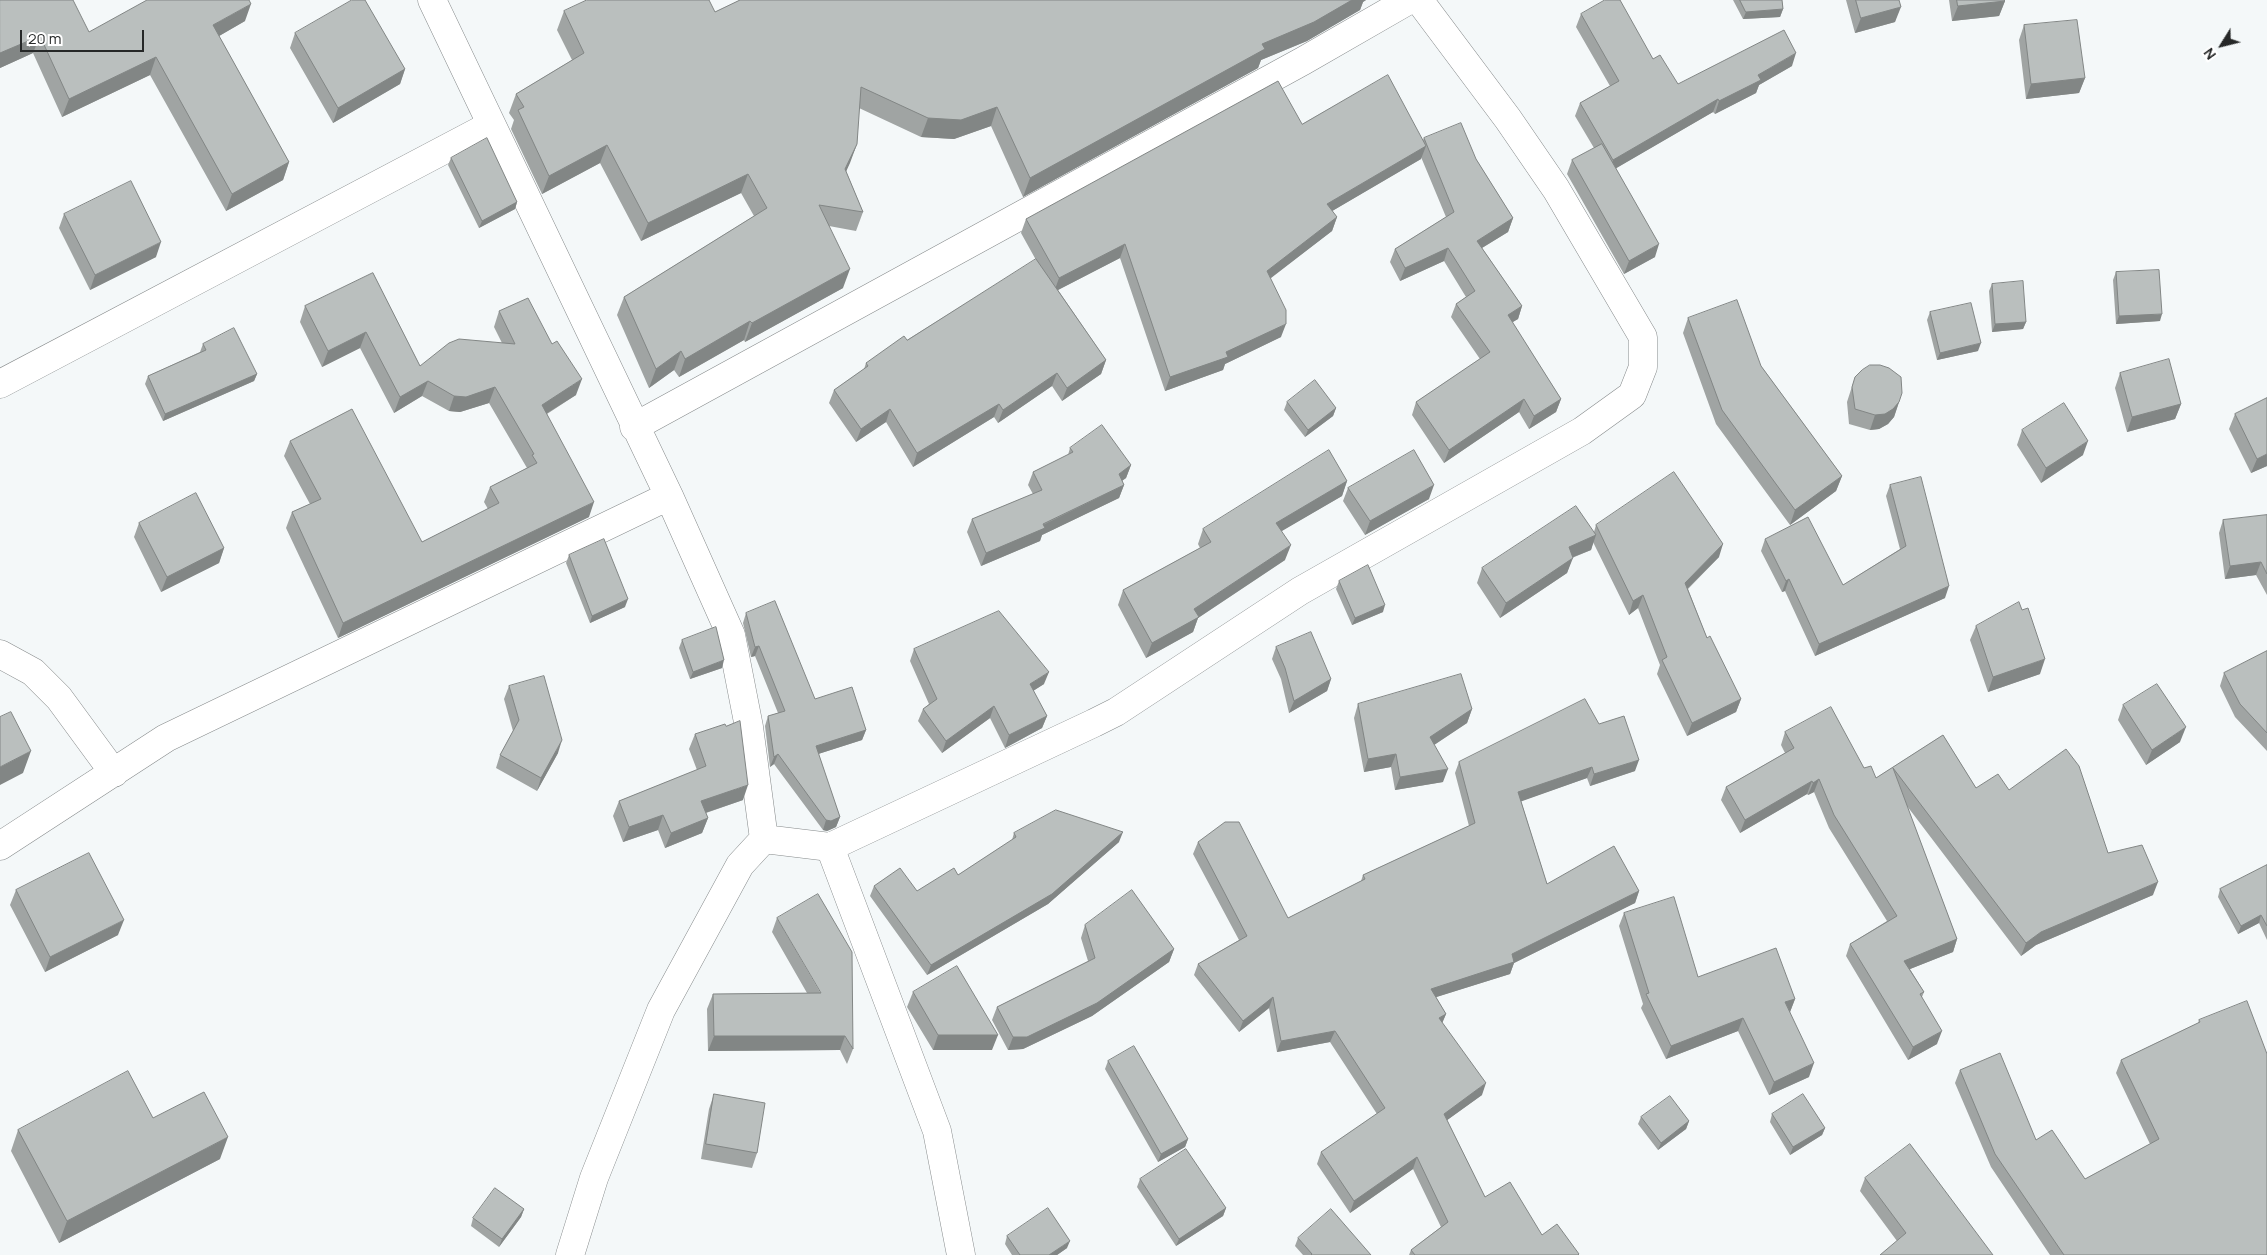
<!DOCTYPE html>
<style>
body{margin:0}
#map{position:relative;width:2267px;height:1255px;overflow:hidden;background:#f4f8f9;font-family:Manrope,sans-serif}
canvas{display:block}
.north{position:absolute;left:2197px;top:20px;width:50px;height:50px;-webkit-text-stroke:4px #fff;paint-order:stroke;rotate:234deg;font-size:14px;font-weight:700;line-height:20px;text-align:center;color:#262828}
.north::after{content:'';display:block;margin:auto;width:18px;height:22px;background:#262828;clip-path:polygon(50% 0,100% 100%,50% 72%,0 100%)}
.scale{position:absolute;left:20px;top:30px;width:124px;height:22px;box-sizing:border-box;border:2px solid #262828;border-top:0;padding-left:6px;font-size:15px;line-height:18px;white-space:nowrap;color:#262828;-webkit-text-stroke:4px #fff;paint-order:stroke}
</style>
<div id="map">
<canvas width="2267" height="1255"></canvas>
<div class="north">N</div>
<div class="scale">20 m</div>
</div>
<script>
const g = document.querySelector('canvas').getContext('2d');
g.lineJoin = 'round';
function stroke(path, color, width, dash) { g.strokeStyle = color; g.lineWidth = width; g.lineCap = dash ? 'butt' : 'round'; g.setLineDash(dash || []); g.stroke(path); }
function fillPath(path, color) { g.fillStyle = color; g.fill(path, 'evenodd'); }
const street = new Path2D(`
 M432,0L669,496L731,635L749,727L764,839L740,865L661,1010L594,1178L570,1255
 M0,384L491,125
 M634,427L1303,61L1409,0
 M0,654L33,672L59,698L114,773
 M764,839L830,847L1094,723L1116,712L1300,591L1582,431L1632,395L1643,367V337L1556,189L1508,119L1419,0
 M0,846L166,738L669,496
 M830,847L937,1131L961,1255`);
stroke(street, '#868a8b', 29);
stroke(street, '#fff', 28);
fillPath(new Path2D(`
 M0,0L89,32L245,21L219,36L289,162L283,180L226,211L150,75L62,117L33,53L0,68Z
 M740,0H1366L1363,2L1360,10L1307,41L1261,60L1258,68L1023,197L991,126L954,139L921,137L859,108L857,144L846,171L863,212L856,231L829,226L843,288L745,342L744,340L679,377L674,370L649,388L617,315L624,297L754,216L741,193L641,241L600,163L542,194L511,129L514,120L509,113L516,94L572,60L557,30L564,11L715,12Z
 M1733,0H1782L1783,9L1780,17L1743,19Z
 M1846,0H1899L1895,22L1855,33Z
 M1949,0H2004L2005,1L1999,16L1952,21Z
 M1581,14L1653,59L1678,84L1792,66L1759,85L1756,93L1715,114L1713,112L1616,168L1655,257L1624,274L1567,174L1572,160L1594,148L1575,116L1580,103L1610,86L1576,27Z
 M2024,25L2085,78L2079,93L2026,99L2019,40Z
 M295,33L405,69L400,84L333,123L290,48Z
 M1302,124L1423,140L1424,138L1476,159L1513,218L1508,232L1482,248L1522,306L1518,319L1512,322L1561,399L1556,412L1529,429L1519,412L1444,463L1412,415L1416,402L1480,359L1451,317L1456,304L1466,297L1444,261L1400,281L1390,262L1395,249L1446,217L1421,157V159L1332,211L1337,217L1332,231L1270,278L1281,337L1225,364L1223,370L1165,391L1120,258L1058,290L1106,360L1101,374L1062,401L1052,386L998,423L994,417L913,467L886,422L856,442L829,403L834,390L864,369L866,363L907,340L1036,260L1021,233L1026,219Z
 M451,158L517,202L515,209L479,228L448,165Z
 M64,214L156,257L90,290L59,228Z
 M2116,272L2160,321L2116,324L2113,280Z
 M373,273L420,366L502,343L494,327L499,311L576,395L547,414L589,517L338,638L286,528L292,512L310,504L284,456L290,441L422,542L488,509L484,502L490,487L527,468L489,403L460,412L449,411L422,396L394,413L360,348L322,367L300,322L305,306Z
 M1992,284L2026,322L2023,329L1992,332L1989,291Z
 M1930,312L1978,351L1937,360L1927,320Z
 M1688,318L1761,366L1842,476L1836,491L1790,525L1716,424L1683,333Z
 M203,344L257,374L254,381L163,421L145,384L148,376L200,352Z
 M2120,373L2181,404L2175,419L2127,432L2115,388Z
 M1855,377L1899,402L1894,417L1888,424L1879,429L1870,430L1849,424L1847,402Z
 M2267,398V466L2251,473L2229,429L2235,414Z
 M1287,402L1336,408L1333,416L1305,437L1284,410Z
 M2022,430L2083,455L2041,483L2017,445Z
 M1070,448L1131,465L1126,478L1122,481L1124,485L1119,498L1042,535L1040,541L981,566L967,532L972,519L1033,494L1028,485L1033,472L1068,455Z
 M1347,481L1342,496L1281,531L1285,560L1198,618L1193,632L1146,658L1118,605L1123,590L1200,548L1198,544L1203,529Z
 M1890,485L1945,598L1815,656L1785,591L1782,592L1761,551L1765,539L1843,585L1900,549L1886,496Z
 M1348,488L1429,499L1365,535L1343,501Z
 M2267,515V595L2256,575L2225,579L2219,533L2223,520Z
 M139,523L224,548L219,563L161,592L134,537Z
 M1596,525L1719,557L1688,589L1707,638L1741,699L1736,712L1687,736L1657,674L1660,665L1638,608L1629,615L1593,542L1591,550L1572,558L1567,573L1500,618L1477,583L1482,568L1594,532Z
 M569,555L625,607L590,623L566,563Z
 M1339,581L1383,612L1352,625L1336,589Z
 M746,613L815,699L866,730L862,740L818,754L840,817L836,827L827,831L823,830L774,764L770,767L765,726L768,716L778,713L755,656L751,657L743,623Z
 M1976,626L2040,674L1988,692L1970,640Z
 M682,640L722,668L690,679L679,648Z
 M1276,647L1331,679L1327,691L1289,713L1281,679L1272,659Z
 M914,649L1044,684L1033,691L1047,716L1042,728L1005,748L990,718L942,753L918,721L923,709L929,704L910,661Z
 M2267,651V751L2235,717L2220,686L2224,673Z
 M509,686L558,753L537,791L496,768L500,755L513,731L504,699Z
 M1358,704L1472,709L1467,723L1434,745L1443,782L1395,790L1391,767L1364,772L1354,718Z
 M2123,705L2180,742L2146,765L2118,720Z
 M1599,724L1635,771L1590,786L1587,778L1521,801L1547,884L1639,891L1635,903L1514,963L1510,974L1436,997L1446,1014L1442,1023L1482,1095L1447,1120L1485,1197L1542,1235L1579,1255H1409L1411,1250L1441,1227L1413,1169L1350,1213L1317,1164L1321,1152L1377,1114L1330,1042L1277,1052L1269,1008L1239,1032L1194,975L1198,964L1239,940L1193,854L1198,842L1288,918L1361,881L1363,875L1469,826L1455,773L1459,762Z
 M1785,732L1864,768L1876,778L1943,735L1976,788L2009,790L2108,853L2153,895L2036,945L2021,956L1907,806L1957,939L1953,952L1910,969L1924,992L1922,997L1937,1044L1908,1060L1846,956L1850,944L1887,921L1829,828L1814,792L1808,795L1807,794L1740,833L1721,800L1726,787L1785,753L1781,745Z
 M695,734L743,800L706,813L708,818L702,833L665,848L658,830L623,842L613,816L619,801L697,770L689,749Z
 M1014,833L1119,842L1048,904L927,975L870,896L874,886L917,891L958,875L1012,840Z
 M2267,865V940L2259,923L2238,934L2218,897L2220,889Z
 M16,890L118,935L45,972L10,905Z
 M1624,913L1698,977L1795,999L1790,1012L1809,1077L1769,1095L1738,1031L1666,1059L1641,1008L1643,1004L1619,926Z
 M777,918L853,1049L847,1064L840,1050L708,1051L707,1009L713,994L807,993L772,932Z
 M1085,925L1174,949L1169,962L1092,1016L1023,1049L1008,1050L992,1020L997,1007L1088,961L1081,938Z
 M913,992L992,1050H933L907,1007Z
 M2199,1020L2267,1255H2050L1991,1167L1955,1083L1960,1070L2036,1140L2085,1179L2150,1144L2116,1073L2121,1060L2198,1023Z
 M1108,1061L1188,1139L1185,1147L1158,1162L1105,1069Z
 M714,1094L757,1153L752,1168L701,1159L709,1109Z
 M1772,1114L1825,1128L1822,1135L1790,1155L1770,1122Z
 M1641,1117L1689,1121L1686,1129L1658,1150L1638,1124Z
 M153,1118L220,1159L59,1243L11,1151L18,1130Z
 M1865,1178L1993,1255L1897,1241L1860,1191Z
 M1140,1179L1226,1208L1223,1216L1176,1246L1137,1187Z
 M524,1209L521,1217L499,1247L471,1226L473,1218Z
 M1007,1236L1067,1248L1057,1255H1012L1005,1244Z
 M1298,1238L1371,1255H1303L1295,1246Z`), '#a0a4a3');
fillPath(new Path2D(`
 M1352,0H1366L1363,2L1360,10L1307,41L1261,60L1258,68L1023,197L1030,178L1262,44Z
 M2005,1L1999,16L1952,21L1958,6Z
 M251,4L245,21L207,43L213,25Z
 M1901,7L1895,22L1855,33L1861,18Z
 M1783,9L1780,17L1743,19L1746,12Z
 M40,36L33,53L0,68V53Z
 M1796,53L1792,66L1759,85L1756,93L1715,114L1719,101L1758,75Z
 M156,57L150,75L62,117L69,99Z
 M405,69L400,84L333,123L338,108Z
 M2085,78L2079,93L2026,99L2031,84Z
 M1718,99L1713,112L1608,173L1613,160Z
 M997,107L991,126L954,139L921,137L928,118Z
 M857,144L850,163L839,187L845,169Z
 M607,145L600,163L542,194L549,176Z
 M1426,146L1421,159L1322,217L1327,204Z
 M289,162L283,180L226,211L232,194Z
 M748,174L741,193L641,241L648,223Z
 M517,202L515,209L479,228L482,221Z
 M1337,217L1332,231L1262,285L1267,271Z
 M1513,218L1508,232L1472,254L1477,241Z
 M161,242L156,257L90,290L95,275Z
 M1125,244L1120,258L1054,292L1059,278Z
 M1659,244L1655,257L1624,274L1629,261Z
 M1448,248L1444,261L1400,281L1405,268Z
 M850,269L843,288L745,342L752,323Z
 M1522,306L1518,319L1503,328L1508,315Z
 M2162,314L2160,321L2116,324L2119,316Z
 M750,321L744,340L679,377L685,359Z
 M2026,322L2023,329L1992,332L1995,324Z
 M1286,324L1281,337L1225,364L1223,370L1165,391L1170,377Z
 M366,332L360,348L322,367L328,351Z
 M1981,343L1978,351L1937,360L1940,353Z
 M681,351L674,370L649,388L656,369Z
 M1106,360L1101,374L1062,401L1067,388Z
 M1057,373L1052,386L998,423L1003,410Z
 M257,374L254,381L163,421L165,414Z
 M582,379L576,395L536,420L542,405Z
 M428,381L422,396L394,413L400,397Z
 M495,387L489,403L460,412L449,411L454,396Z
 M1524,399L1519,412L1444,463L1449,450Z
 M1561,399L1556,412L1529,429L1534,416Z
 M1899,402L1894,417L1888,424L1879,429L1870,430L1875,415Z
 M999,404L994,417L913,467L917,453Z
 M2181,404L2175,419L2127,432L2132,417Z
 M1336,408L1333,416L1305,437L1308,430Z
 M890,409L886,422L856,442L861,429Z
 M2088,441L2083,455L2041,483L2046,468Z
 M2267,454V466L2251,473L2257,459Z
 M1131,465L1126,478L1114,486L1119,474Z
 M1842,476L1836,491L1790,525L1795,510Z
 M1347,481L1342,496L1270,538L1276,523Z
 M1124,485L1119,498L1042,535L1040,541L981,566L986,553Z
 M1434,485L1429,499L1365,535L1370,521Z
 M594,502L589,517L338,638L343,623Z
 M1596,535L1591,550L1563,561L1569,547Z
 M1723,544L1719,557L1680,596L1685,583Z
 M1291,545L1285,560L1198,618L1193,632L1146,658L1152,643L1194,609Z
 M224,548L219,563L161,592L167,577Z
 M1573,558L1567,573L1500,618L1506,603Z
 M2261,562L2256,575L2225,579L2230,566Z
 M1789,579L1785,591L1782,592L1786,581Z
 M1949,586L1945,598L1815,656L1819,644Z
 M1643,595L1638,608L1629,615L1633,601Z
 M628,599L625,607L590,623L592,616Z
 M1385,605L1383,612L1352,625L1355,618Z
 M759,646L755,656L751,657L755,647Z
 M2045,659L2040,674L1988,692L1993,677Z
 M724,660L722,668L690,679L693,672Z
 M1049,672L1044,684L1025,696L1030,684Z
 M1331,679L1327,691L1289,713L1294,701Z
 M1741,699L1736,712L1687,736L1692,723Z
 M994,706L990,718L942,753L946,741Z
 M1472,709L1467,723L1425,751L1430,737Z
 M1047,716L1042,728L1005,748L1009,735Z
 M2186,727L2180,742L2146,765L2152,750Z
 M866,730L862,740L812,756L816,746Z
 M562,740L558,753L537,791L541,778Z
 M31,751L23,773L0,785V767Z
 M778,754L774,764L770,767L774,757Z
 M1396,754L1391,767L1364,772L1368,759Z
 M1639,760L1635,771L1590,786L1594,774Z
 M1592,767L1587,778L1514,804L1518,792Z
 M1448,769L1443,782L1395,790L1400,777Z
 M1819,779L1814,792L1808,795L1813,783Z
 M1812,781L1807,794L1740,833L1745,820Z
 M748,785L743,800L696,816L701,801Z
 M663,815L658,830L623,842L629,827Z
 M840,817L836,827L827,831L823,830L826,820Z
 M708,818L702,833L665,848L671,833Z
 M1123,832L1119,842L1048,904L927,975L931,965Z
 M2158,882L2153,895L2036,945L2021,956L2026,943L2041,932Z
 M1639,891L1635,903L1514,963L1510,974L1427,1000L1431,989L1512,954Z
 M2261,915L2259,923L2238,934L2241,926Z
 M124,920L118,935L45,972L50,957Z
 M1957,939L1953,952L1900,973L1904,961Z
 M1174,949L1169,962L1092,1016L1023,1049L1008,1050L1013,1037Z
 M1273,997L1269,1008L1239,1032L1243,1021Z
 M1795,999L1790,1012L1785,1002Z
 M1446,1014L1441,1026L1439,1018Z
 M1743,1018L1738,1031L1666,1059L1671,1046Z
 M1335,1031L1330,1042L1277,1052L1281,1041Z
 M1942,1031L1937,1044L1908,1060L1913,1047Z
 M938,1035H998L992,1050H933Z
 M714,1036H845L840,1050L708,1051Z
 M1814,1063L1809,1077L1769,1095L1774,1082Z
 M1486,1083L1482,1095L1439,1126L1444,1114Z
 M1689,1121L1686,1129L1658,1150L1661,1143Z
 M1825,1128L1822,1135L1790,1155L1793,1147Z
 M228,1137L220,1159L59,1243L67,1221Z
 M1188,1139L1185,1147L1158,1162L1161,1154Z
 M1417,1157L1413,1169L1350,1213L1354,1201Z
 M1226,1208L1223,1216L1176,1246L1179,1239Z
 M524,1209L521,1217L499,1247L502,1239Z
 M1070,1241L1067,1248L1057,1255H1049Z`), '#828685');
const building = new Path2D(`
 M0,0H73L89,32L147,0H249L251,4L213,25L289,162L232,194L156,57L69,99L40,36L0,53Z
 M352,0H365L405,69L338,108L295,33Z
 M587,0H709L715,12L740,0H1352L1314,22L1262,44L1265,49L1030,178L997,107L961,120L928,118L861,87L857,144L845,169L863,212L819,205L850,269L752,323L750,321L685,359L681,351L656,369L624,297L767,208L748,174L648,223L607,145L549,176L518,110L524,107L516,94L584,53L564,11Z
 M1605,0H1620L1653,59L1660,55L1678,84L1784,30L1796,53L1758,75L1761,80L1719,101L1718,99L1613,160L1580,103L1619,81L1581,14Z
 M1740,0H1782L1783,9L1746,12Z
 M1856,0H1899L1901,7L1861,18Z
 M1957,0H2004L2005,1L1958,6Z
 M2077,20L2085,78L2031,84L2024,25Z
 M1388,75L1426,146L1327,204L1337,217L1267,271L1286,310V324L1226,352L1228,357L1170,377L1125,244L1059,278L1026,219L1278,81L1302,124Z
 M1461,123L1476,159L1513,218L1477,241L1522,306L1508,315L1561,399L1534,416L1524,399L1449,450L1416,402L1490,352L1456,304L1475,291L1448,248L1405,268L1395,249L1454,212L1424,138Z
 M487,138L517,202L482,221L451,158Z
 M1602,144L1659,244L1629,261L1572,160Z
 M131,181L161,242L95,275L64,214Z
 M1036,259L1106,360L1067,388L1057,373L1003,410L999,404L917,453L890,409L861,429L834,390L868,366L866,363L904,336L907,340Z
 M2159,270L2162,314L2119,316L2116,272Z
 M373,273L420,366L449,343L459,339L515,344L499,311L528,298L552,344L557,341L582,379L542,405L594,502L343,623L292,512L321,499L290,441L352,409L422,542L499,503L490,487L537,463L532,455L534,454L495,387L466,397L454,396L428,381L400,397L366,332L328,351L305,306Z
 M2023,281L2026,322L1995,324L1992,284Z
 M1737,300L1761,366L1842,476L1795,510L1722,410L1688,318Z
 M1971,303L1981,343L1940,353L1930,312Z
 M234,328L257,374L165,414L148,376L206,350L203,344Z
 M2169,359L2181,404L2132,417L2120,373Z
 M1870,365H1880L1889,368L1901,377L1902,393L1899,402L1893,409L1885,414L1875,415L1855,409L1852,387L1855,377L1862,370Z
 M1315,380L1336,408L1308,430L1287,402Z
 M2267,398V454L2257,459L2235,414Z
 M2064,403L2088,441L2046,468L2022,430Z
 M1102,425L1131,465L1119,474L1124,485L1043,524L1045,528L986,553L972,519L1042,490L1033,472L1073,452L1070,448Z
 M1329,450L1347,481L1276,523L1291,545L1194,609L1199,617L1152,643L1123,590L1211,542L1203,529Z
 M1414,450L1434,485L1370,521L1348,488Z
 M1674,472L1723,544L1685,583L1707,638L1710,636L1741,699L1692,723L1662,660L1667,657L1643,595L1633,601L1596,525Z
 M1921,477L1949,586L1819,644L1789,579L1786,581L1765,539L1808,517L1843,585L1906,546L1890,485Z
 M196,493L224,548L167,577L139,523Z
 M1576,506L1596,535L1569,547L1573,558L1506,603L1482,568Z
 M2267,515V574L2261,562L2230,566L2223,520Z
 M604,539L628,599L592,616L569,555Z
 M1368,565L1385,605L1355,618L1339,581Z
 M775,601L815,699L852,687L866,730L816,746L840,817L831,821L826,820L778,754L774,757L768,716L785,711L759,646L755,647L746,613Z
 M2019,602L2022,610L2028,608L2045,659L1993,677L1976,626Z
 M999,611L1049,672L1030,684L1047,716L1009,735L994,706L946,741L923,709L937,699L914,649Z
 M716,627L724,660L693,672L682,640Z
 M1311,632L1331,679L1294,701L1285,668L1276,647Z
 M2267,651V733L2240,704L2224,673Z
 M1461,674L1472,709L1430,737L1448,769L1400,777L1396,754L1368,759L1358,704Z
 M544,676L562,740L541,778L500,755L519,720L509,686Z
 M2157,684L2186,727L2152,750L2123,705Z
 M1585,699L1599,724L1624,716L1639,760L1594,774L1592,767L1518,792L1547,884L1614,846L1639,891L1512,954L1514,962L1431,989L1446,1014L1439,1018L1486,1083L1444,1114L1485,1197L1510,1182L1542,1235L1557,1224L1579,1254L1578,1255H1415L1411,1250L1448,1222L1417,1157L1354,1201L1321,1152L1385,1108L1335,1031L1281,1041L1273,997L1243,1021L1198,964L1247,936L1198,842L1225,822H1239L1288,918L1365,879L1363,875L1475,823L1459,762Z
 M1831,707L1864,768L1871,766L1876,778L1943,735L1976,788L1998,774L2009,790L2066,749L2079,766L2108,853L2142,845L2158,882L2041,932L2026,943L1893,768L1957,939L1904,961L1924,992L1920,994L1942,1031L1913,1047L1850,944L1897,916L1834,815L1819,779L1813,783L1812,781L1745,820L1726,787L1794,748L1785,732Z
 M11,712L31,751L0,767V717Z
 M740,721L748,785L701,801L708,818L671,833L663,815L629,827L619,801L706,766L695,734L725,724L726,726Z
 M1056,810L1123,832L1052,894L931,965L874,886L900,868L917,891L954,868L958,875L1016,837L1014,833Z
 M89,853L124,920L50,957L16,890Z
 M2267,865V926L2261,915L2241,926L2220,889Z
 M1132,890L1174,949L1097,1003L1027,1037H1013L997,1007L1095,958L1085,925Z
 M818,894L852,952L853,1049L845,1036H714L713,994L821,993L777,918Z
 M1674,897L1698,977L1776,948L1795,999L1785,1002L1814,1063L1774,1082L1743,1018L1671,1046L1646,994L1649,993L1624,913Z
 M957,966L998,1035H938L913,992Z
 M2247,1001L2267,1054V1255H2064L1995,1154L1960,1070L2000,1053L2036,1140L2052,1130L2085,1179L2159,1139L2121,1060L2200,1022L2199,1020Z
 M1134,1046L1188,1139L1161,1154L1108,1061Z
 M128,1071L153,1118L204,1092L228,1137L67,1221L18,1130Z
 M714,1094L765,1103L757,1153L706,1144Z
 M1803,1094L1825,1128L1793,1147L1772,1114Z
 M1670,1096L1689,1121L1661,1143L1641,1117Z
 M1910,1144L1993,1255H1880L1906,1233L1865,1178Z
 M1186,1149L1226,1208L1179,1239L1140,1179Z
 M495,1188L524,1209L502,1239L473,1218Z
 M1048,1208L1070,1241L1049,1255H1020L1007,1236Z
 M1331,1209L1371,1255H1311L1312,1254L1298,1238Z`);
fillPath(building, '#babfbe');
stroke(building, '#828685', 1);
</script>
